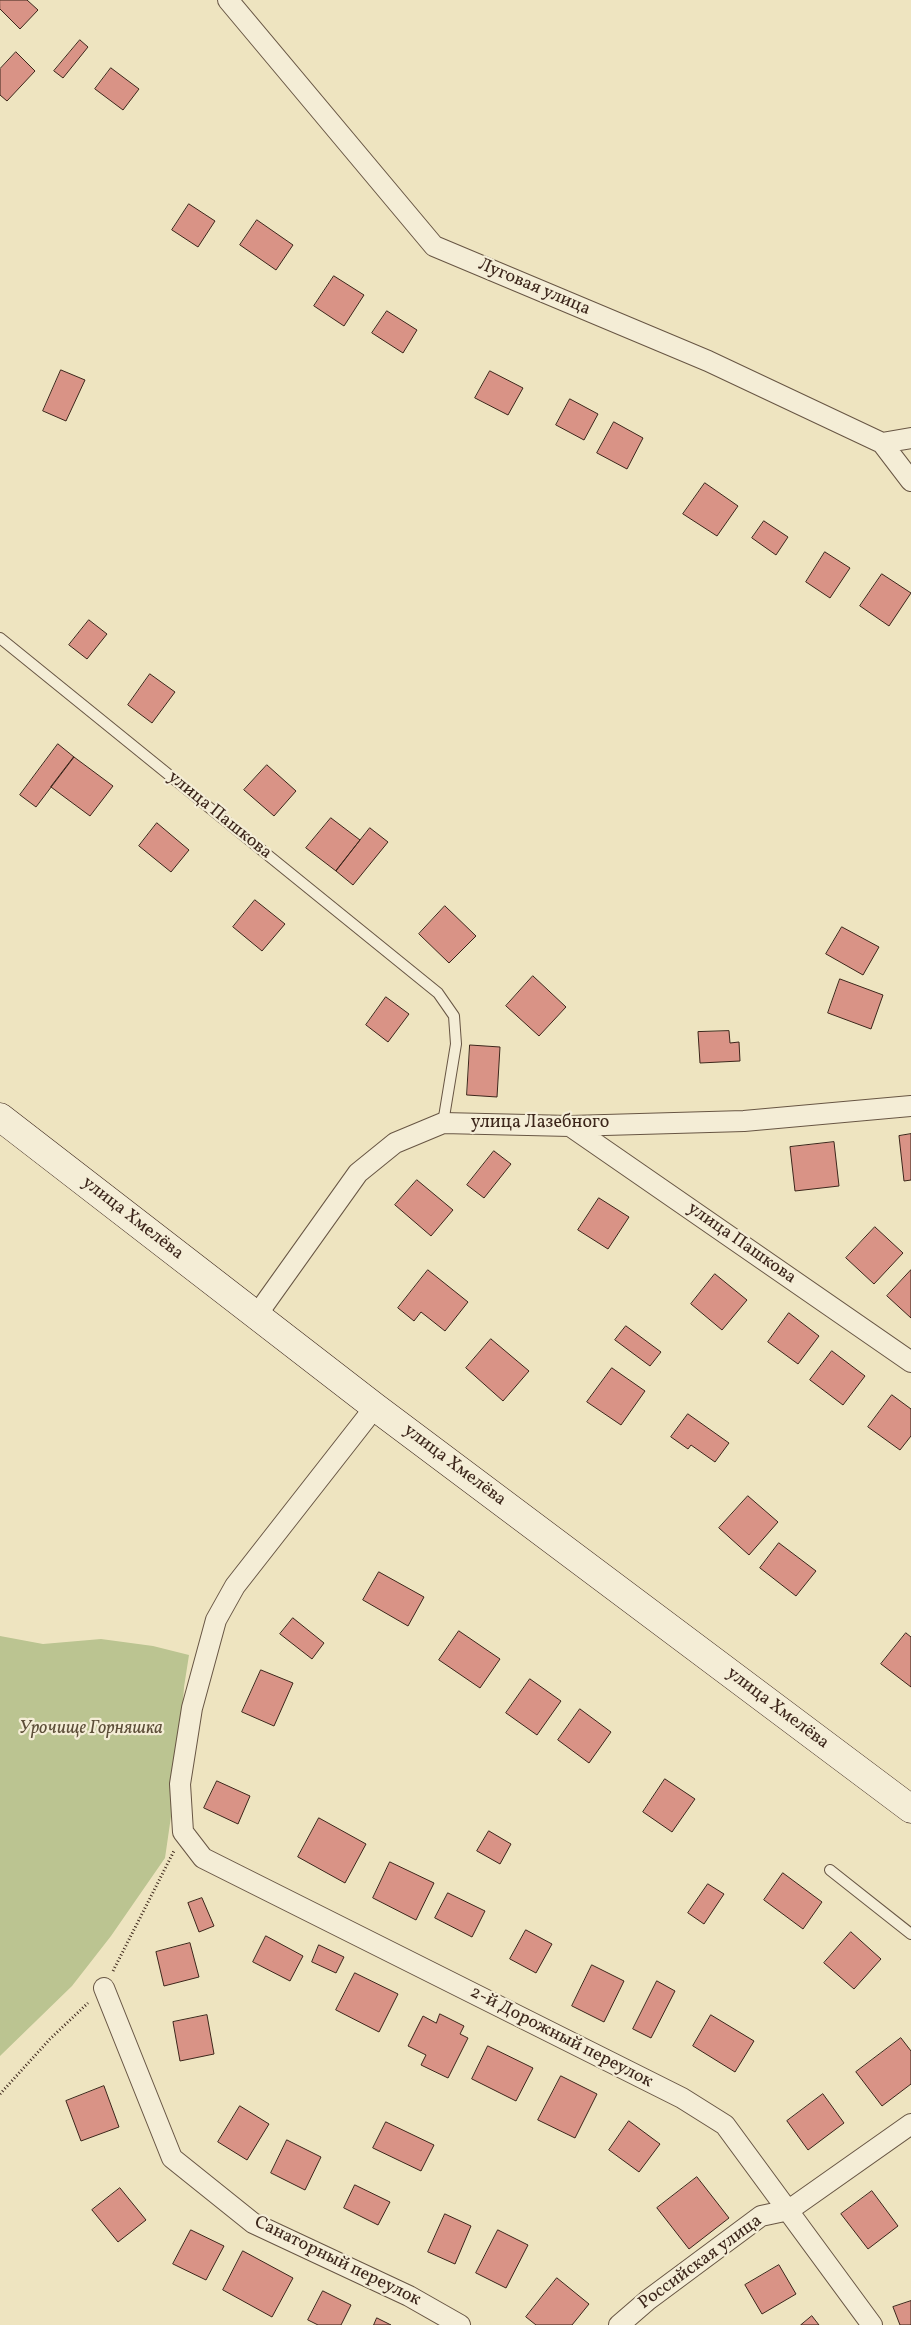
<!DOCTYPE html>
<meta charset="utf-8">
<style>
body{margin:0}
canvas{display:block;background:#eee4c0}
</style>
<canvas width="911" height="2325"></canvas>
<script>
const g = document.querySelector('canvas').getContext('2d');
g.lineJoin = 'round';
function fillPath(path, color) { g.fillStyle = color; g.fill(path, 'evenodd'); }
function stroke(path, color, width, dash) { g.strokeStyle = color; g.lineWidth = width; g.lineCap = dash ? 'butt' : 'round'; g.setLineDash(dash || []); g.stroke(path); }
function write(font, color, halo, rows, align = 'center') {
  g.font = font + ' Vollkorn,serif'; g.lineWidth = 4.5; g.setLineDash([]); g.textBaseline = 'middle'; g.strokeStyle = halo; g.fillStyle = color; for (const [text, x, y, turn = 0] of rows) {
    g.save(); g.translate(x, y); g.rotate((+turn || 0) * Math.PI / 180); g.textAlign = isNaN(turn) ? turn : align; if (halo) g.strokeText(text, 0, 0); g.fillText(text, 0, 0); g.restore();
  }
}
fillPath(new Path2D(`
 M0,1636L43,1644L101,1639L153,1646L189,1655L184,1687L179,1761L165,1858L111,1936L72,1986L0,2056Z`), '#bbc491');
const building = new Path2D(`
 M0,0H27L38,10L20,29L0,9Z
 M80,40L88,47L63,78L54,71Z
 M16,52L35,71L7,101L0,95V69Z
 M111,68L139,89L123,110L95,89Z
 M189,204L215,221L198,247L172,230Z
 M257,220L293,245L276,270L240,245Z
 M334,276L364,295L344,326L314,306Z
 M387,311L417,330L403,353L372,333Z
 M61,370L85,380L66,421L43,411Z
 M490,371L523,388L508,415L475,398Z
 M570,399L598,414L584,440L556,425Z
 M614,422L643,438L627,469L597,453Z
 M705,483L738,506L717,536L683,514Z
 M764,521L788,537L776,555L752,538Z
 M825,552L850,568L830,598L806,582Z
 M882,574L911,593L889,626L860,606Z
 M89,620L107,634L87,659L69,645Z
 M150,674L175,692L152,723L128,705Z
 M58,744L74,757L36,807L20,795Z
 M74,757L113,786L90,816L51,787Z
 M267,765L296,791L274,816L244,790Z
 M331,818L360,840L336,871L306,848Z
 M157,823L189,850L171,872L139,846Z
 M370,828L388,842L353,885L336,871Z
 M255,900L285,924L262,951L233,927Z
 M445,906L476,936L449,963L419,934Z
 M842,927L879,947L863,975L826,954Z
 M533,976L566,1007L539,1036L506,1006Z
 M840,979L883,995L871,1029L828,1013Z
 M386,997L409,1014L388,1042L366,1025Z
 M729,1031L730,1043L739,1042L740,1061L700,1063L698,1032Z
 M470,1045L500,1047L497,1097L467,1095Z
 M911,1134V1180L904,1181L899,1136Z
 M834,1142L839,1186L795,1191L790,1147Z
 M494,1151L511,1164L484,1198L467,1185Z
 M417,1180L453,1210L431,1236L395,1205Z
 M599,1198L629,1217L608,1249L578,1230Z
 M875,1227L903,1253L874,1284L846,1258Z
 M428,1270L468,1302L445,1331L421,1312L414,1321L398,1308Z
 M911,1270V1318L887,1296Z
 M715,1274L747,1300L722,1330L691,1304Z
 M789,1313L819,1336L798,1364L768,1342Z
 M626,1326L661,1352L650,1366L615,1340Z
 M491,1339L529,1371L503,1401L466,1368Z
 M832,1351L865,1376L843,1405L810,1380Z
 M612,1368L645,1391L621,1425L587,1402Z
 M892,1395L911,1409V1436L900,1450L868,1427Z
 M688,1414L729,1443L715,1462L691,1445L688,1449L671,1437Z
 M748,1496L778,1522L749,1555L719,1528Z
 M779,1543L816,1571L796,1596L760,1568Z
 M379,1572L424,1597L408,1626L363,1600Z
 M293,1618L324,1643L312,1659L280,1634Z
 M459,1631L500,1659L480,1688L439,1660Z
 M906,1633L911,1637V1687L881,1664Z
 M261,1670L293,1683L274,1726L242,1712Z
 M530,1679L561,1701L537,1735L506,1713Z
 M580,1709L611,1732L589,1763L558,1740Z
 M665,1779L695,1799L672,1832L643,1812Z
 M217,1781L250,1796L238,1824L204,1808Z
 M319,1818L366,1844L345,1883L298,1857Z
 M489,1831L511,1844L500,1864L477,1851Z
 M390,1862L434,1883L416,1920L373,1898Z
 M783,1873L822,1902L803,1929L764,1900Z
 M708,1884L724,1894L704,1924L688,1913Z
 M448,1893L485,1911L472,1937L435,1918Z
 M202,1898L214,1926L199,1932L188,1903Z
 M526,1930L552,1944L536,1973L510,1959Z
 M851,1932L881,1959L854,1989L824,1963Z
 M266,1936L303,1956L290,1981L253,1962Z
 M190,1943L199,1977L164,1986L156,1952Z
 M319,1945L344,1957L336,1973L312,1962Z
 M592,1965L624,1981L604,2022L572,2006Z
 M355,1973L398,1994L379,2032L336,2010Z
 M657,1981L675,1991L651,2038L633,2029Z
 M440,2014L464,2026L460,2034L468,2038L448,2078L421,2065L426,2055L408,2046L423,2016L436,2023Z
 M207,2015L214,2054L180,2061L173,2022Z
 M711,2015L754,2041L735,2072L693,2046Z
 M901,2038L911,2051V2084L882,2106L856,2072Z
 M488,2046L533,2068L516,2101L472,2079Z
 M561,2076L597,2094L575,2138L538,2120Z
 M104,2086L119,2127L81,2141L66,2101Z
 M823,2094L844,2123L808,2150L787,2121Z
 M240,2106L269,2124L247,2160L218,2142Z
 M629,2121L660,2144L639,2172L609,2150Z
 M386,2122L434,2145L421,2171L373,2148Z
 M287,2140L321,2157L305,2190L271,2173Z
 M697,2177L729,2218L689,2249L657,2208Z
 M355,2185L390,2202L378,2225L344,2208Z
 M120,2188L146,2220L118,2242L92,2210Z
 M872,2191L898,2226L868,2249L841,2214Z
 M445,2214L471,2226L455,2264L428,2252Z
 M191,2230L224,2246L206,2280L173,2264Z
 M498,2230L528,2245L506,2288L476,2273Z
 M243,2251L293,2278L272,2317L223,2290Z
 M779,2265L796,2294L762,2314L745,2285Z
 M557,2278L589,2304L572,2325H536L526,2317Z
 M323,2291L351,2305L341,2325H318L308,2320Z
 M911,2301V2325H900L893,2307Z
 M812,2316L819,2325H801Z
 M377,2318L391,2325H374Z`);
fillPath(building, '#d99386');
stroke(building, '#3c261b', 1);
const service = new Path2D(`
 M0,638L438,993L454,1016L456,1044L443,1123
 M830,1870L911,1934`);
const minor = new Path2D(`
 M228,0L434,246L708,361L882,443L911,481
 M882,443L911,438
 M570,1126L911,1362
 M256,1316L358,1173L395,1143L443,1123L570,1126L744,1121L911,1106
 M375,1407L235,1586L216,1620L192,1708L180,1784L183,1832L203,1858L682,2098L725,2125L872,2325
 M104,1988L172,2158L253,2223L409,2296L460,2325
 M619,2325L648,2300L761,2216L789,2210L911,2124`);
const secondary = new Path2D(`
 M0,1117L375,1407L911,1809`);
stroke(service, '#685644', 12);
stroke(minor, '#685644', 22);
stroke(secondary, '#3c261b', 29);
stroke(new Path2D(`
 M113,1971L174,1851
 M0,2094L50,2039L88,2003`), '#3c261b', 3, [1, 2.5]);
stroke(service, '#f4edd6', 10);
stroke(minor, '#f4edd6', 20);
stroke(secondary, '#f4edd6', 28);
write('18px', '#3c261b', '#f4edd6', [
 ["Луговая улица",534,288,23],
 ["улица Пашкова",219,816,39],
 ["улица Лазебного",540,1124],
 ["улица Хмелёва",132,1219,38],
 ["улица Пашкова",741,1244,35],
 ["улица Хмелёва",454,1466,37],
 ["улица Хмелёва",777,1709,37],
 ["2-й Дорожный переулок",561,2038,27],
 ["Санаторный переулок",337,2262,26],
 ["Российская улица",701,2263,-36]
]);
write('italic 18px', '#5c4e38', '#f4edd6', [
 ["Урочище Горняшка",91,1730]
]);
</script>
